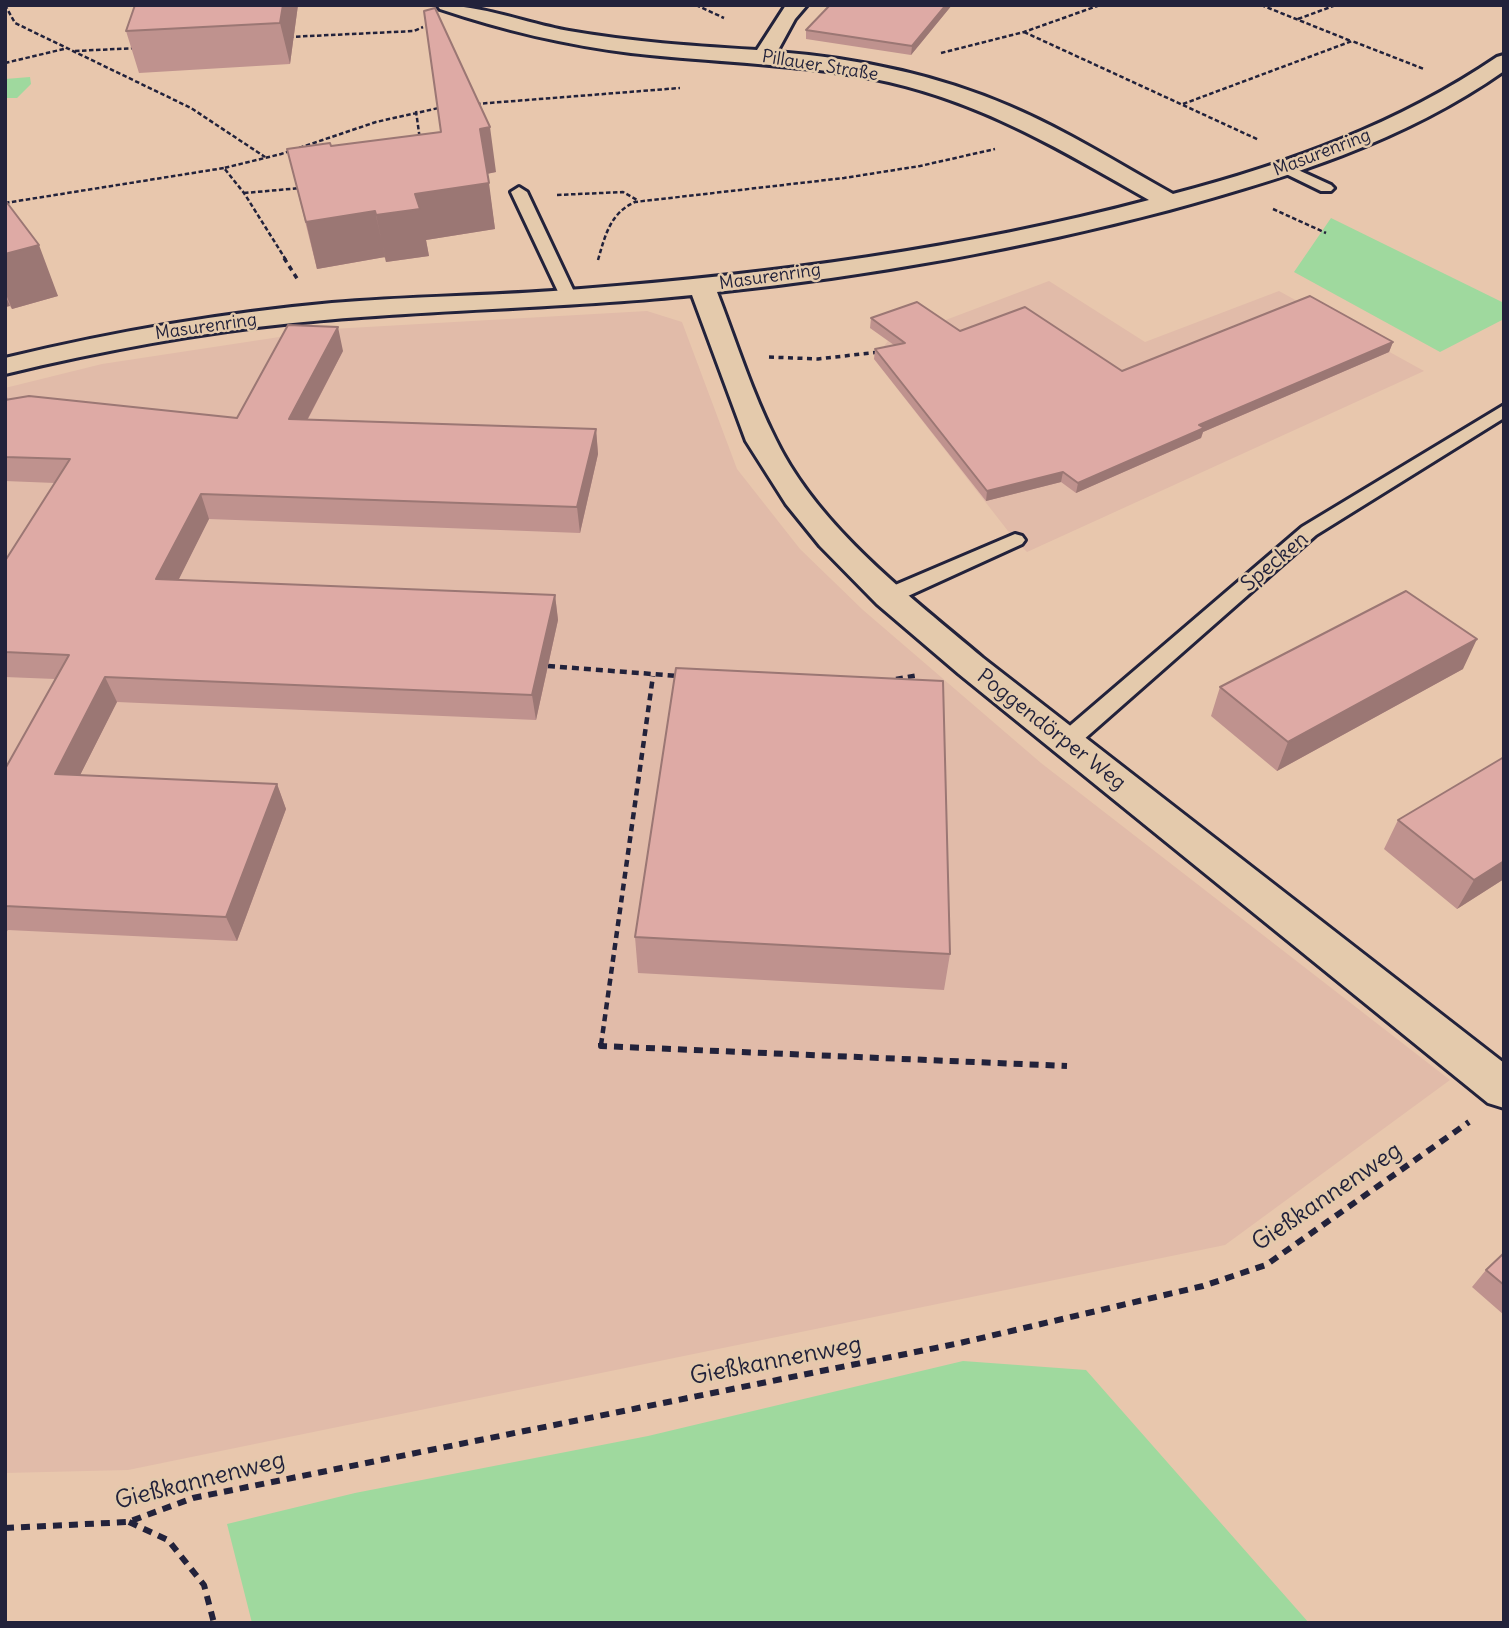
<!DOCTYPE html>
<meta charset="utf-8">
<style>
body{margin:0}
#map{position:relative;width:1509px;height:1628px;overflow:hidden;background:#e8c7ad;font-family:Delius,sans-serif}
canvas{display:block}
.frame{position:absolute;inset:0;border:7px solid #22223b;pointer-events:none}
</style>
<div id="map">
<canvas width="1509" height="1628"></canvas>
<div class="frame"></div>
</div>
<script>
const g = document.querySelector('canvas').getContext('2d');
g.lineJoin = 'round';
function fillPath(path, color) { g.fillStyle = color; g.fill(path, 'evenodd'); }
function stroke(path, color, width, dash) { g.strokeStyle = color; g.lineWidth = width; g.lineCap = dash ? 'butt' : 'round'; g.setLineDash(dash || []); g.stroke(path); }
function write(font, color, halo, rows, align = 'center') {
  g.font = font + ' Delius,sans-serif'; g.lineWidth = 5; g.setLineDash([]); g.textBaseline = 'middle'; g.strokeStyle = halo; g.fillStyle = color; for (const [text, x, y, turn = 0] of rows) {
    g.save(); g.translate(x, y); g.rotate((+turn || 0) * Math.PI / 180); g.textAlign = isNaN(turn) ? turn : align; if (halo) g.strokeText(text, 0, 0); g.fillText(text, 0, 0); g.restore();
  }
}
fillPath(new Path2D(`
 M1049,281L1145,342L1279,291L1424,371L1027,552L1015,540L874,359L888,341L870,328L917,311L935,324Z
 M647,311L682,322L737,469L800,549L863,610L1041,763L1450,1080L1225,1245L128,1470L5,1473V388L102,364L332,329Z`), '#e1bba9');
fillPath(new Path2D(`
 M30,77L31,84L17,98H5V79Z
 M1331,218L1504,303V319L1440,352L1294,272Z
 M963,1361L1086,1370L1309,1623H252L227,1524L355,1493L648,1436Z`), '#9fd99e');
const lane = new Path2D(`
 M1285,164L1331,185L1334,188L1331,191H1321L1280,171L1278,168L1280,165Z
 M519,187L527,192L577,298L575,302H563L561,298L511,192Z
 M1504,405V418L1316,535L1074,748L1066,750L1058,748L1054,742L1058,736L1302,527Z
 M1015,534L1022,536L1025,540L1022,544L897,601H881L878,596L881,591Z`);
const street = new Path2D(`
 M437,5C482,5 525,23 569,31C631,42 694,46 757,50L786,5H807L795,19L777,52C855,58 937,75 1009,106C1066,130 1119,164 1173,194C1288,164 1398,124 1497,57L1504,55V71C1403,142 1286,178 1169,210C1021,249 869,276 717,292C736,341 752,393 776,440C819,528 910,596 983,658L1504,1063V1108L1488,1103L959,674L877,604L820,546L786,504L746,441L692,295C559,309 426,309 293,323C196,333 100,351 5,374V358C113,332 221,313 332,303C415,296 498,296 581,289C772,274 964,249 1149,200C1065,152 985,104 889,82C804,63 718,63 631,53C566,45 502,30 440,9Z`);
stroke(lane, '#22223b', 6);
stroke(street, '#22223b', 6);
stroke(new Path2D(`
 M5,5L15,23L191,108L265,157
 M696,5L724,18
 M1261,5L1351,41
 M1298,19L1336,5
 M1024,32L1259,140
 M289,37L414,31L423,27
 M75,51L137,48
 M941,53L1024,32L1100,5
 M5,63L68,48
 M476,104L680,88
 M1183,104L1352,41L1424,69
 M416,111L420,140
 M244,193L301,188
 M557,195L623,192L637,200
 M5,203L224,168
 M1273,209L1326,233
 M286,260L244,193L224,168L281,154L376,122L443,107
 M598,260C605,236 610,213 635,202L844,178L920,166L995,149`), '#22223b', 2.5, [4.5, 2.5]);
stroke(new Path2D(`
 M284,258L298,280
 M769,357L818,359L879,352`), '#22223b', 3.5, [5, 4.5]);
stroke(new Path2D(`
 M548,666L678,676
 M896,679L919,675
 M601,1045L653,676`), '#22223b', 4.5, [7, 5]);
stroke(new Path2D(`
 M601,1043V1046L1067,1066
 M129,1522L168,1540L204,1585L214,1623
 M5,1528L128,1522L193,1498L960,1343L1203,1286L1266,1265L1469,1122`), '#22223b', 6, [9, 7]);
fillPath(lane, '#e4caac');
fillPath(street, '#e4caac');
fillPath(new Path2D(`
 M298,5L290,64L139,73L126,31Z
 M830,5H952L911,55L806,39V30Z
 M331,146L496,172L487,174L495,229L426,240L429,256L386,262L385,257L317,269L287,149Z
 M5,200L58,296L12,309L10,306L5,307Z
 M871,318L960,331L1122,371L1393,342L1389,352L1203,432L1201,438L1076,493L1061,482L986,501L874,359L875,349L894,345L870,328Z
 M343,351L308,419L596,429L598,454L580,533L209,519L178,580L555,595L558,620L536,720L117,702L80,775L277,784L286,809L237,941L8,930L5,934V769L55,679L5,677V561L55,483L5,481V393L8,399L237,418Z
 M1463,669L1277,771L1211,716L1220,687Z
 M1504,757V879L1457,909L1384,849L1398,820Z
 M635,937L950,954L944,990L638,973Z
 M1504,1253V1315L1472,1287L1486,1270Z`), '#bf928e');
fillPath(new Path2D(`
 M283,5H298L290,64L280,23Z
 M946,5H952L911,55L912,46Z
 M490,127L496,172L486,174L480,129Z
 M489,183L495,229L426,240L429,256L386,262L376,215L415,194Z
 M375,211L385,257L317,269L306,222Z
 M39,245L58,296L12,309L5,292V254Z
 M5,295L10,306L5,307Z
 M338,327L343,351L295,443L289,419Z
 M1393,342L1389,352L1203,432L1201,438L1076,493L1078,483L1199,425Z
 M596,429L598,454L580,533L577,507Z
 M1063,472L1061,482L986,501L987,491Z
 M201,494L209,519L166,605L156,579Z
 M555,595L558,620L536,720L532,695Z
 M1477,639L1463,669L1277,771L1288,742Z
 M105,677L117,702L68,799L55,774Z
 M277,784L286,809L237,941L226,917Z
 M1504,861V879L1457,909L1474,880Z`), '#9b7774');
const building = new Path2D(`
 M135,5H283L280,23L126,31Z
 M830,5H946L912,46L806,30Z
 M435,8L490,127L480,129L489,183L415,194L420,209L376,215L375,211L306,222L287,149L330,143L331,146L441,132L424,11Z
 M5,200L39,245L5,254Z
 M1310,296L1393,342L1199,425L1204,428L1078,483L1063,472L987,491L875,349L905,343L871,318L917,302L960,331L1025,307L1122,371Z
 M288,325L338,327L289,419L596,429L577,507L201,494L156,579L555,595L532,695L105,677L55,774L277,784L226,917L5,906V769L69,655L5,652V561L70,459L5,457V400L29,396L237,418Z
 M1406,591L1477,639L1288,742L1220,687Z
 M676,668L943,681L950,954L635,937Z
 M1504,757V861L1474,880L1398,820Z
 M1504,1253V1285L1486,1270Z`);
fillPath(building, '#deaaa5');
stroke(building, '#9b7774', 2);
write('18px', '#22223b', '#e4caac', [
 ["Pillauer Straße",820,66,9],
 ["Masurenring",1322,153,-21],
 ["Masurenring",770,277,-8],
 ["Masurenring",206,327,-8]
]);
write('21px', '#22223b', '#e4caac', [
 ["Specken",1275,562,-40],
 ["Poggendörper Weg",1051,730,38]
]);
write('24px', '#22223b', '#e4caac', [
 ["Gießkannenweg",1327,1197,-34],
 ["Gießkannenweg",776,1361,-11],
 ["Gießkannenweg",200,1481,-14]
]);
</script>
